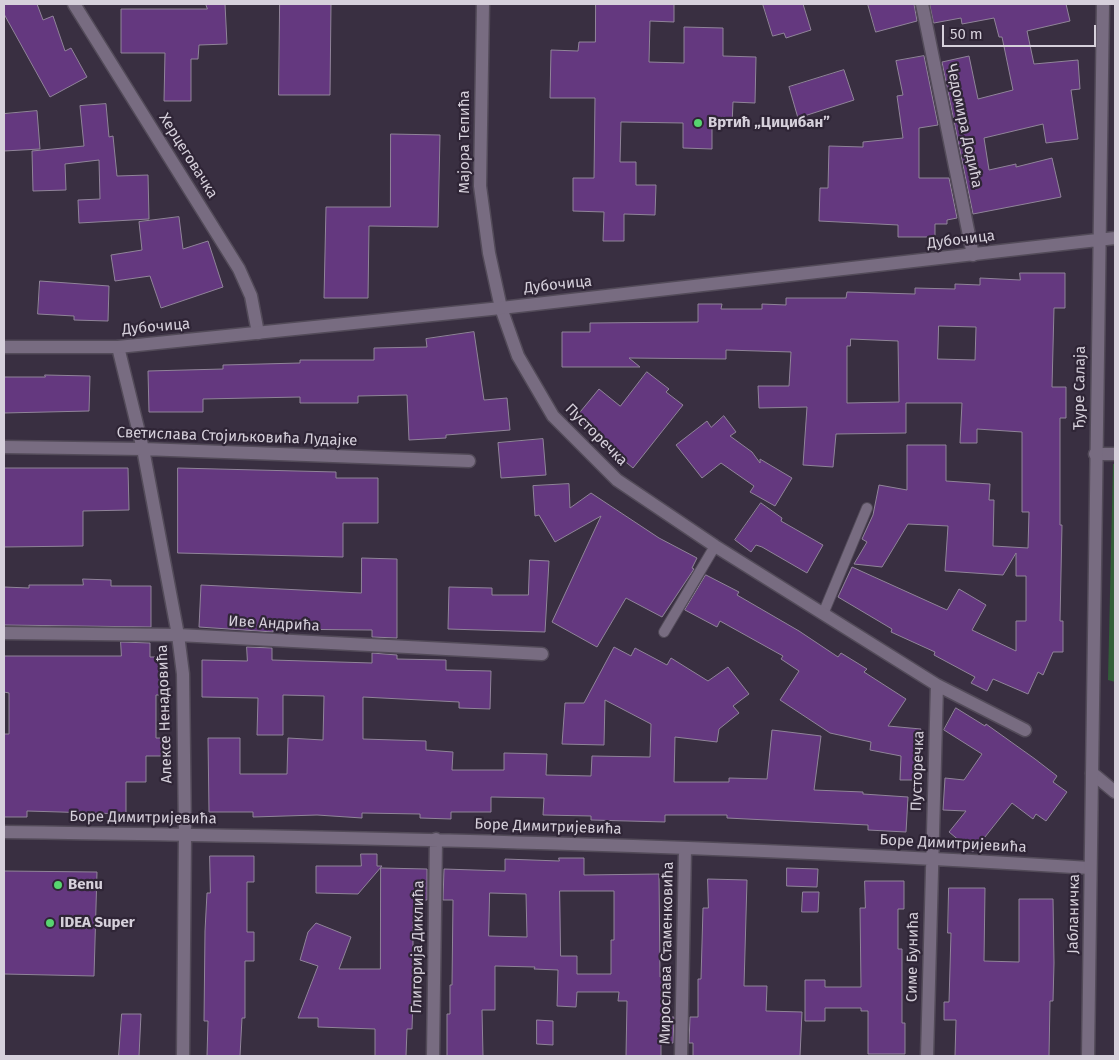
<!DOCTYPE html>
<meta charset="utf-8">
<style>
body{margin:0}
#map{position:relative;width:1119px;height:1060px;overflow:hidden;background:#392f41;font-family:"Fira Sans",sans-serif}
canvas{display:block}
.frame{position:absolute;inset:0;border:5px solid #d6d0db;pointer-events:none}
.scale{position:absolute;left:942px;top:25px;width:154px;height:22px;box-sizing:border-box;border:2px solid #d6d0db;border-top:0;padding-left:6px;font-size:15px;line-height:18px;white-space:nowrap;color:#d6d0db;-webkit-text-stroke:4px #2f2536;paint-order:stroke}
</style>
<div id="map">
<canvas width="1119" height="1060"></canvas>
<div class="frame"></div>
<div class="scale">50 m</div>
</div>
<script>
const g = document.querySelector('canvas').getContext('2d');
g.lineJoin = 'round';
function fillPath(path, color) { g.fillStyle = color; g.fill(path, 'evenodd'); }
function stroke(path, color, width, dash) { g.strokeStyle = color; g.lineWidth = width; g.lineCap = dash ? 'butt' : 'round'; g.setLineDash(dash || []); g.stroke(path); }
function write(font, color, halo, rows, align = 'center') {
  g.font = font + ' "Fira Sans",sans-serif'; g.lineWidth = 4.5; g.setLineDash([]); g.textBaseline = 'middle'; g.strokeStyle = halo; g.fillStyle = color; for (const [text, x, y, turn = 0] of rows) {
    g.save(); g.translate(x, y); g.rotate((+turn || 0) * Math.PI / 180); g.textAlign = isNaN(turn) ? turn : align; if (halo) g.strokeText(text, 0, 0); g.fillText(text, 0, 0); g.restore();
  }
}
fillPath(new Path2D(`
 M1113,464H1115V682L1108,680Z`), '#325e39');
const building = new Path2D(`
 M4,4H37L43,20L53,16L65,51L71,48L87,77L50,97L4,14Z
 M206,4H225L227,44L199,45L198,59H191V101H164L165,53H121V9H207Z
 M280,4H331L330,95H279Z
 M596,4H674V22L650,21L649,62L684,63V27L723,28V56L756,57L755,103L733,102L732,125H712V149L683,148V123L621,122L620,162H636V185H656L655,215L624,214V241H603L604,212L573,211V178H594L595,98H550L551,50L578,51L579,42H595Z
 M763,4H803L811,30L786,38L784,33L773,36Z
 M868,4H914L917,21L876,32Z
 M930,4H1066L1070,21L1027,31L1034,64L1078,60L1080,89L1071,90L1078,139L1046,143L1043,124L984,138L989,170L1016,164V167L1052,158L1061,197L973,214L942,62L969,56L978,99L1013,90L1002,37H999L994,18L962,24L961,18L934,23Z
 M924,56L938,125L919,128V178H949L957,218L947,220V224H935V237H898V225L819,221L820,188H828L829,146L863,147V142L903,138L897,96L903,95L896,61Z
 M844,70L854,100L798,118L789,87Z
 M106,104L109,137L113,136L117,176L148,175L149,219L79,223L78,200L100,199L99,160L65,164L66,190L33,191L32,151L84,146L80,106Z
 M37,111L40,149L4,151V114Z
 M391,134L440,135L438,227L369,226L368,298H324L326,207H390Z
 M179,217L183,249L208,241L223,287L161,308L150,276L115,281L111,255L142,250L139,222Z
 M1020,273H1065V308H1054L1052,387H1066V418H1060V525H1062L1060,621H1063V652H1053L1043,675L1038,672L1028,694L993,679L987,691L971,683L975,677L934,655L935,652L891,632L892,629L838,597L852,567L947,610L959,589L986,605L972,630L1016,651V621H1026V576H1016V553L1003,575L945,571L948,526L908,524L882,567L854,564L867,542L862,539L873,515L879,485L907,490V445H946V481L990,484L989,500H994L993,546L1028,548L1029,512H1022V432L977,429V443H960L962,403H906V433L836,434L833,467L803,465L807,407L759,408L758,386H789L791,352L726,350V359L629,358L640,367H562V332H590V323L698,322V304H722L721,309H762V304L786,305V298H846L847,292L915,294V288L955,289V284L980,285V278L1020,280ZM939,326L976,327L975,360L938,359ZM851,339L898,341L899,402L847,403V346H850Z
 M40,281L109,286L108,321L74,320V316L38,314Z
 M474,332L484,400L507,398L510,430L446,435V438L409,440L407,395L358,396V403H300V397L203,399V412H149L148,371L223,369V365L300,363V360H374V348L427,347L426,339Z
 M647,372L669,389L666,392L683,405L633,468L616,454L618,452L576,417L599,389L620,406Z
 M45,375L90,376L89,411L4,413V377H45Z
 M724,416L736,432L730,436L752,452L760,463V459L792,478L775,506L750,492L754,486L721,463L702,478L676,445L707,421L711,427Z
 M543,439L546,475L501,478L498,443Z
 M4,468H128L129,510L83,511V546L4,547Z
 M178,468L336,472V478H378V523H343V557L178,553Z
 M569,484L570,508L591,493L659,538L697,558L692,568L694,569L662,617L626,598L597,647L552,622L601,516L555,542L539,515L535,516L533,486Z
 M761,503L782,518L781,521L823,545L807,573L762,547L756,545L751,552L735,540Z
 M362,558L397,559V638L372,637V630H368L273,629V632L199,627L201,585L361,593Z
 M530,560L549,561L545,632L448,629L449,587L492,588V595H528Z
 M706,575L739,592L737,595L799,631L838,657L841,653L867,669L864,672L906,699L888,726L921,729L917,763H919L918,780H900L901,756L870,750L871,742L830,733L780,700L799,671L781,659L783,656L720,621L717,627L685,610Z
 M83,579L111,580V586H151V627L4,625V587L29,588V585H83Z
 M121,642L150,643V657H164V695H156V738H165V756H146V782H126V814L27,811V817H4V734H9V693L4,692V656H121Z
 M247,647L272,648V660L372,663V653L397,655V659L446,660V670L491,671L490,709L459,708V702L363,697V739L426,741V750L453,752L452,770H504V753L547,754L546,775L591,776L592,756L650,757L651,724L605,700L604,745L562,744L565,703H584L614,647L631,656L635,648L667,665L671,658L708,681L728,667L749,694L733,706L739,713L719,729L717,742L675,737L674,782H729V778L767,779L772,730L821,736L814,790L863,792V794L908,797L906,832L868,830V825L727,818V815H665V822L591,820V816L543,815L544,798L491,797V812H451V819L420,818V814L362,813V818L317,815L253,817V812H209L208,738H240V774H287L288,738L323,740L324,696L283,695V735H257L258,698L202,697V660L247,661Z
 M956,708L985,726L986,724L1035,759L1057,776L1053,782L1067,792L1046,821L1036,814L1033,819L1012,803L973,852L949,832L966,811L943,810L945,778L964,780L982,754L944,730Z
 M361,854H377V866H382L358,894L316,893V866H361Z
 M210,856H254V882H247V932H254V961H245V1018H242L240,1056H207L208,1021H204L205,931L207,893H210Z
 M559,858H584V875L659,874L660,977H664L663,1017H674L673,1043H661V1056H626L627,1001H618L619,992H577L576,1007L557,1006L558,970L534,969L535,967L495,966V1010H482L483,1056H447V1014H450V985H452L453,900H443L444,869L505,871V859L559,861ZM560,891H614V940H611V974H577V956H561ZM490,893L526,894L527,937L489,936Z
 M381,868L427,869V900H420V921H413V970H418V1000H413L412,1029H407L406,1056H375V1029L318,1027V1018H298L318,966L300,960L308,932L316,923L351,937L339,969H380Z
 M787,868L818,869L817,887L787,886Z
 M4,871L97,872L94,976L4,974Z
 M708,879L747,880L744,986H767L766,1011L802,1012L800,1056H693V1043H689L690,1017H698V979H701L703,908H708Z
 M865,881H904V909H898V949H902V1023H905V1054H868V1011H861V1008H825V1021H805V980H825V987H861L860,908H865Z
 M949,888H985L984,961L1019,962V899H1053L1054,963L1053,1001H1050L1049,1056H955L956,1020H944V1002H949L951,933H948Z
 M803,892H819L818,912H802Z
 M122,1014H141L139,1056H119Z
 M537,1020L553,1021V1045L537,1044Z`);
fillPath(building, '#64387f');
stroke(building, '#908499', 1);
const lane = new Path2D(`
 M823,614L867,508
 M664,632L715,546`);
const street = new Path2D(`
 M74,4L239,269L251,296L258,333
 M483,4L480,186L489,253L501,308L518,356L553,416L617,480L715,546L937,685L927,1056
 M922,4L973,255
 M118,347L143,449L178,635L183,674L185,835L183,1056
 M4,447L143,449L469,461
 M1095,454H1115
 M4,633L178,635L542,654
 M937,685L1025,730
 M1092,773L1115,792
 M4,832C366,837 729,845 1090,868
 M433,1056L436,839
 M681,1056L685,849`);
const secondary = new Path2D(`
 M4,347H118L501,308L1115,238
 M1088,1056L1103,4`);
stroke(lane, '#534b59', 12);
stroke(street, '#534b59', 15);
stroke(secondary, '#534b59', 15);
stroke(lane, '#786c81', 10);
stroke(street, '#786c81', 12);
stroke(secondary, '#786c81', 12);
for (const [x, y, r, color] of [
 [698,123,5,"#57d570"],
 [58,885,5,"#57d570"],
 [50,923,5,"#57d570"]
]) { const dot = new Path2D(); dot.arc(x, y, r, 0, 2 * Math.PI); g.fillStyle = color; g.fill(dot); stroke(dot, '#2f2536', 2); }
write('bold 15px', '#d6d0db', '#2f2536', [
 ["Вртић „Цицибан”",708,123],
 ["Benu",68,885],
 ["IDEA Super",60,923]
], 'left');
write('15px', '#d6d0db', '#2f2536', [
 ["Чедомира Додића",964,126,78],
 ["Мајора Тепића",465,142,-90],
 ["Херцеговачка",188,156,58],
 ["Дубочица",961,240,-7],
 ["Дубочица",558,285,-6],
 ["Дубочица",156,327,-5],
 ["Ђуре Салаја",1080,388,-89],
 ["Пусторечка",596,435,45],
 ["Светислава Стојиљковића Лудајке",237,437,2],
 ["Иве Андрића",274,624,3],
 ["Алексе Ненадовића",165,714,-92],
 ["Пусторечка",918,771,-88],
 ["Боре Димитријевића",143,818,1],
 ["Боре Димитријевића",548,827,2],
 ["Боре Димитријевића",953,844,3],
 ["Јабланичка",1074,914,-89],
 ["Глигорија Диклића",418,947,-89],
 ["Мирослава Стаменковића",667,953,-89],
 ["Симе Бунића",913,957,-89]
]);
</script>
